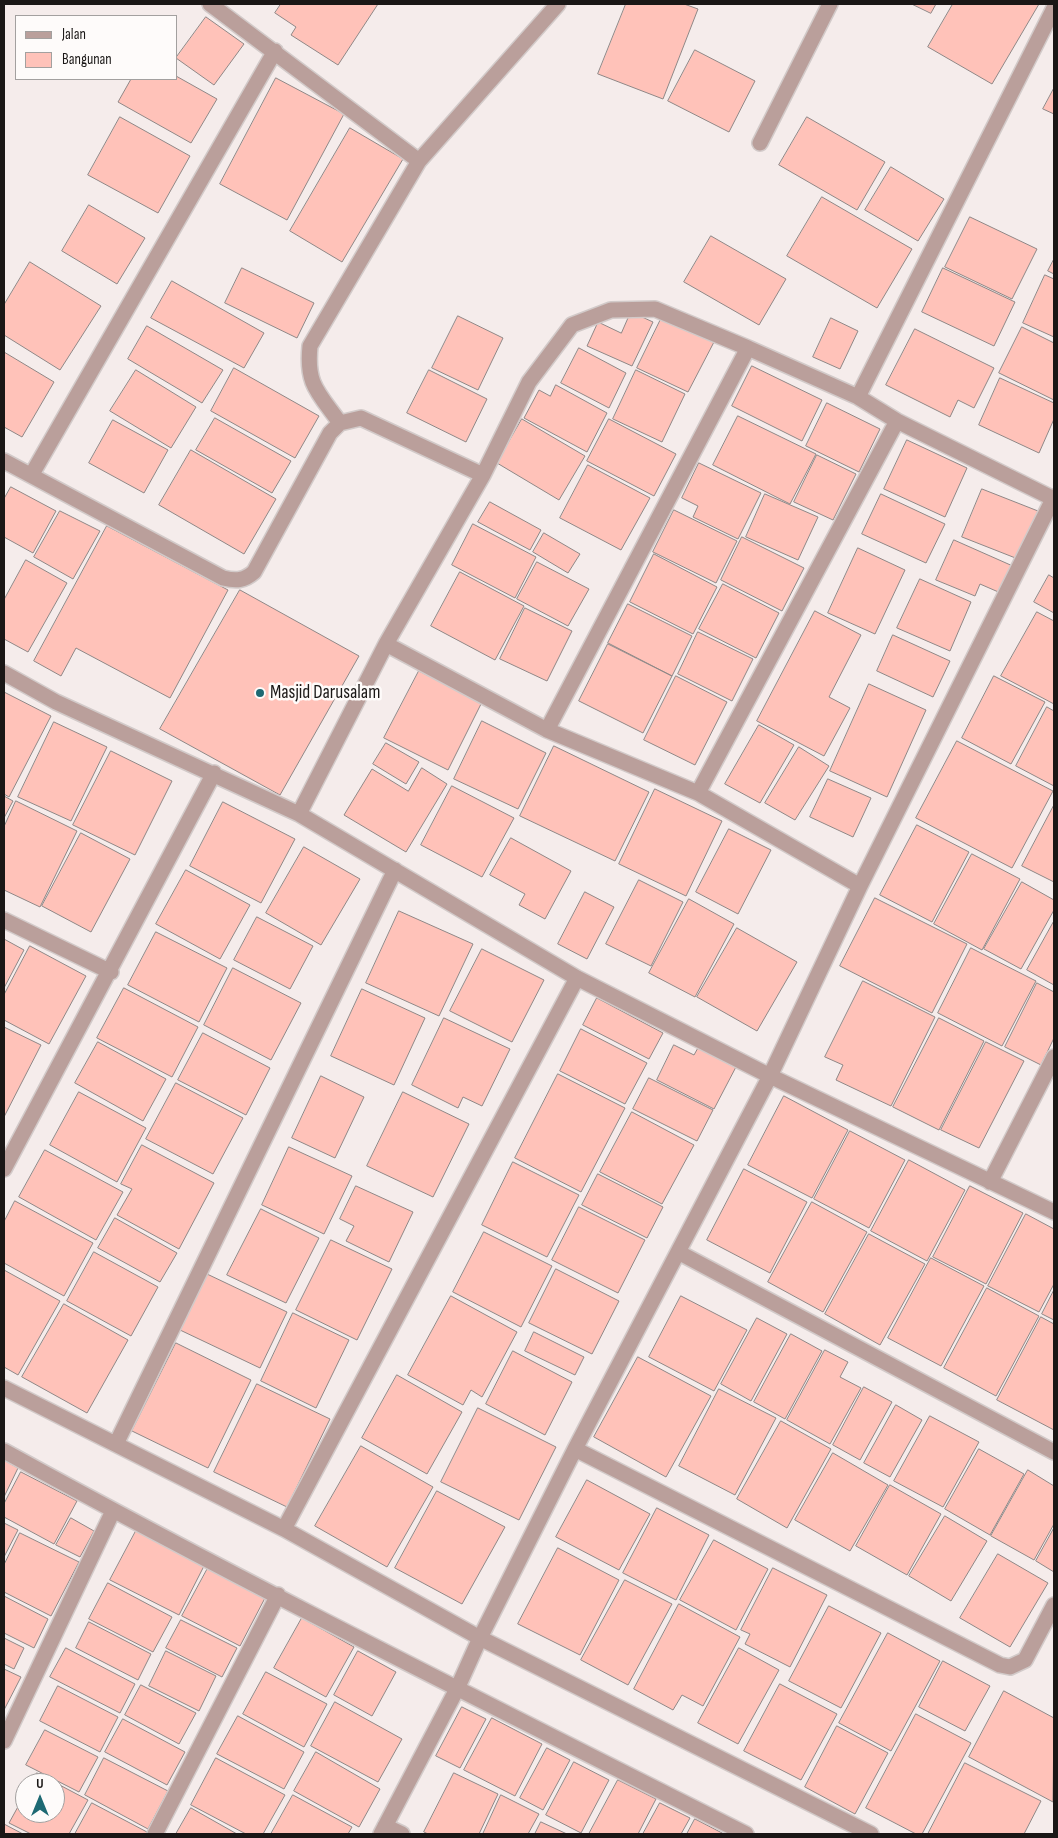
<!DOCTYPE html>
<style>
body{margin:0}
#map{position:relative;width:1058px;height:1838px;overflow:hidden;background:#f5eceb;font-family:"Sofia Sans Condensed",sans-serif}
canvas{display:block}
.frame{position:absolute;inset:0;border:5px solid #1a1716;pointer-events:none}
.legend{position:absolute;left:15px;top:15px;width:162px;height:65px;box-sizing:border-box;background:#fefbfa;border:1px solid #a3a09f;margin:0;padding:6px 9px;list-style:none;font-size:15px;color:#1a1716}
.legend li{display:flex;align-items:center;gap:10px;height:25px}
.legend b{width:25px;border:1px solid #a3a09f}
.north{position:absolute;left:15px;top:1773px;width:50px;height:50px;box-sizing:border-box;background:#fefbfa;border:1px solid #a3a09f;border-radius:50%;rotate:0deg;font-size:14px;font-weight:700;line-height:20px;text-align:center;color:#1a1716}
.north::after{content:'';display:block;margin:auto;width:18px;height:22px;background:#1e6973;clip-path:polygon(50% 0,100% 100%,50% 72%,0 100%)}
</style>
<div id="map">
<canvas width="1058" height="1838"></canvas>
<div class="frame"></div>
<ul class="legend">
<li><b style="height:6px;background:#ba9f9b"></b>Jalan</li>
<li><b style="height:14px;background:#ffc2b9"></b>Bangunan</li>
</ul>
<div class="north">U</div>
</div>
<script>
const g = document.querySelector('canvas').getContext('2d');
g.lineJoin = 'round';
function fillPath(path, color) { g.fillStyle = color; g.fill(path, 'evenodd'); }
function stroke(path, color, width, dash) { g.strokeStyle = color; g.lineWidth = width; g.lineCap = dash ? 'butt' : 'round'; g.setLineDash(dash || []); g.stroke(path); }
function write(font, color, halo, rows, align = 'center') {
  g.font = font + ' "Sofia Sans Condensed",sans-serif'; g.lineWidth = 5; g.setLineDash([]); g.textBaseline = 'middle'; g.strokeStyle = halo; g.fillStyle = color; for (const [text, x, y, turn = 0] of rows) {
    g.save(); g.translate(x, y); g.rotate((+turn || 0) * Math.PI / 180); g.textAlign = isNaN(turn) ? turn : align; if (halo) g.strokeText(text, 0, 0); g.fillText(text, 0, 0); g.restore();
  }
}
const building = new Path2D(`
 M281,4H378L338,65L291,35L296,27L275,13Z
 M626,4H684L698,9L663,99L598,74Z
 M912,4H936L931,13Z
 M953,4H1039L992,84L928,47Z
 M206,17L244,44L214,85L176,58Z
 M695,50L755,81L729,132L668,101Z
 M176,76L217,99L191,143L118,102L131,79H176Z
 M276,78L344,114L287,220L220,184Z
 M1054,88V114L1043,109Z
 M120,117L190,156L158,213L88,175Z
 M807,117L885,162L857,210L779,165Z
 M350,128L403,159L342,262L290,231Z
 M891,167L944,199L918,241L865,210Z
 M822,197L912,249L877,308L787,256Z
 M89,205L145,238L117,284L62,251Z
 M970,217L1037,249L1012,299L945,267Z
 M711,236L786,279L759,325L684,282Z
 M1054,259V274L1048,271Z
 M30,262L101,306L60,370L4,335V305Z
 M242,268L314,303L297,338L225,303Z
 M943,268L1015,302L994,346L922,312Z
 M1045,275L1054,279V337L1023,323Z
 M172,281L264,333L244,368L151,318Z
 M631,312L653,322L632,366L587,346L598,322L621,333Z
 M458,316L503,338L478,390L432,368Z
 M662,317L714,342L688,392L637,368Z
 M831,318L858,331L840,369L813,357Z
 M147,326L223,370L202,403L128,359Z
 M1022,327L1054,343V400L999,373Z
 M915,329L994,368L974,408L958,400L950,417L886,385Z
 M579,348L626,373L609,408L561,383Z
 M4,352L54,382L22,437L4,427Z
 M752,366L822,400L802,441L732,406Z
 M234,368L319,416L295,458L211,411Z
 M136,370L196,407L171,448L110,411Z
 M429,370L487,399L466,442L407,413Z
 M636,370L685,394L662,442L613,419Z
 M1000,378L1054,403V419L1039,453L979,425Z
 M556,385L607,413L587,452L524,418L539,390L550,396Z
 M827,403L880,429L859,472L806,446Z
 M738,416L816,454L790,504L713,465Z
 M215,418L291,461L272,493L196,450Z
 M522,419L585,456L559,500L497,463Z
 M609,419L676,454L654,496L587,461Z
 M113,420L168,450L144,493L89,463Z
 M907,440L967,468L945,517L884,489Z
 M191,450L276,499L244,554L159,505Z
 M817,455L856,474L833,520L794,502Z
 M699,463L761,493L738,539L693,517L698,506L682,498Z
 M588,465L650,498L621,550L560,518Z
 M11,487L56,511L33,553L4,537V499Z
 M982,489L1038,511L1018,559L962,537Z
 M765,494L818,517L798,560L746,537Z
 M881,494L945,524L926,563L862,534Z
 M490,502L541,530L530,550L478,522Z
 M674,510L737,541L716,583L653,552Z
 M60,511L100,531L73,579L34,557Z
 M473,524L536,557L515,598L452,565Z
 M107,526L228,590L170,698L76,648L61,676L34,661Z
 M544,533L580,554L568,573L533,552Z
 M742,537L804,568L782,611L721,580Z
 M954,540L1015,567L1003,594L980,584L975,596L936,580Z
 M858,548L905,570L875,634L828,613Z
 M654,554L717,587L693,634L630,602Z
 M26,560L67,583L28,652L4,639V600Z
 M537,562L589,589L568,626L517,599Z
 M460,572L524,606L495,660L431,626Z
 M1049,575L1054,578V613L1034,602Z
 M920,579L971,602L950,651L897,628Z
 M723,584L779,613L756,658L699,629Z
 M240,590L359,656L280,795L160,729Z
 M628,604L692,636L672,676L608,643Z
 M525,608L572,631L547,681L500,659Z
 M815,611L861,635L829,697L850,708L824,756L757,721Z
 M1037,612L1054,621V704L1001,676Z
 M698,632L753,659L732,701L678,674Z
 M893,635L950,661L933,697L877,671Z
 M608,644L672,676L643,733L579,701Z
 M419,671L482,702L448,770L384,738Z
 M676,676L727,702L695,765L644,740Z
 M994,676L1045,702L1011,764L962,738Z
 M869,684L926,710L887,797L830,771Z
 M4,692L51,716L9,797L4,794Z
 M1047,707L1054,711V786L1016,766Z
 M482,721L546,753L518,809L454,779Z
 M54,722L107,747L71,821L18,797Z
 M759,725L794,745L760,803L725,784Z
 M957,741L1053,791L1012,868L916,818Z
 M386,743L419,762L406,784L373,764Z
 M554,746L649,792L615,861L520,816Z
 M799,747L829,766L795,820L765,803Z
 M111,751L172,781L135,855L73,825Z
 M422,768L447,784L406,852L344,815L372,769L408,791Z
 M828,779L871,798L853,837L810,817Z
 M452,786L514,818L482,877L421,845Z
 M655,789L722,821L686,896L619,864Z
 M4,796L13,801L4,818Z
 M16,801L77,831L40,907L4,890V827Z
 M223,802L295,839L261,903L190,866Z
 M1054,805V882L1022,866Z
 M917,825L969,852L932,922L880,895Z
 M729,829L771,850L738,914L696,892Z
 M81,833L130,859L91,932L42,906Z
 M511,838L571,871L545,919L519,905L525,894L490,875Z
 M304,847L360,879L321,945L266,913Z
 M972,854L1020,879L982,950L934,924Z
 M186,870L250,905L220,959L156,924Z
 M639,880L683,902L651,966L606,944Z
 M1022,882L1054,900V910L1021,969L984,949Z
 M585,892L614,907L587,959L558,944Z
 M875,898L967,944L932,1013L840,966Z
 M689,899L734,924L695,997L649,973Z
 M399,911L473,944L439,1016L366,983Z
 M257,917L313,946L290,989L234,960Z
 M1054,921V985L1027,970Z
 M737,928L797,962L757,1031L697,997Z
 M156,932L227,968L199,1022L128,985Z
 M4,939L24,950L4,988Z
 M30,946L86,976L49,1044L4,1020V995Z
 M971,948L1036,981L1002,1046L938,1013Z
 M482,949L544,980L512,1042L450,1011Z
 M233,968L301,1003L271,1060L204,1025Z
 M863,981L935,1017L891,1106L836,1080L843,1065L825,1057Z
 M1037,983L1054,992V1038L1041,1065L1005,1047Z
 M124,988L198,1027L172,1077L97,1038Z
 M362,989L425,1018L394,1085L331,1056Z
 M597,998L663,1033L649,1059L583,1025Z
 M444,1018L510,1049L482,1106L463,1097L458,1108L412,1085Z
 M939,1018L984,1041L939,1130L893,1107Z
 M4,1027L41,1045L4,1117Z
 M581,1029L647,1063L625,1104L560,1071Z
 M203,1033L270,1068L246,1115L178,1080Z
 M98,1042L166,1079L143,1121L75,1083Z
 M986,1042L1024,1061L979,1148L941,1130Z
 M674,1045L694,1055L699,1046L737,1065L714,1109L657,1080Z
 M558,1074L625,1108L581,1192L515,1158Z
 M321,1076L364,1097L335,1158L292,1138Z
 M649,1078L713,1110L697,1141L633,1109Z
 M176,1083L243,1118L213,1174L146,1139Z
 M79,1092L146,1128L117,1182L50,1145Z
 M403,1092L469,1124L433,1197L367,1166Z
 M784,1096L848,1130L812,1198L748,1165Z
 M632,1112L694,1145L662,1204L600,1172Z
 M850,1131L905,1160L869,1228L814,1199Z
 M142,1145L214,1183L179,1249L117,1215L132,1189L121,1184Z
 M289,1147L352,1176L324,1234L262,1205Z
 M45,1150L123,1192L96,1240L19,1197Z
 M909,1160L965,1190L927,1261L871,1231Z
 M513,1162L579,1195L547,1257L482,1225Z
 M744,1169L807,1202L770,1273L707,1240Z
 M598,1174L663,1207L647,1238L582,1205Z
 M356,1186L413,1212L389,1262L346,1241L354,1226L340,1219Z
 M970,1186L1023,1213L986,1284L933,1257Z
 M15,1201L93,1243L64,1296L4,1263V1222Z
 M812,1202L867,1232L823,1312L768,1282Z
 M579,1207L645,1240L618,1293L552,1260Z
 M261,1209L319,1238L286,1303L227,1275Z
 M1026,1214L1054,1229V1284L1039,1312L988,1286Z
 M115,1218L177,1253L160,1282L98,1248Z
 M484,1232L552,1266L521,1327L453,1292Z
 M869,1234L925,1264L880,1345L825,1314Z
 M331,1240L392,1269L357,1340L296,1310Z
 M94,1252L158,1287L131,1336L67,1301Z
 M931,1258L984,1286L941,1366L888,1338Z
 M556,1269L619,1301L592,1354L529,1323Z
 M4,1270L60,1301L18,1375L4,1367Z
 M207,1274L287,1312L260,1368L180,1330Z
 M987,1288L1039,1316L996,1396L944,1368Z
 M1054,1290V1320L1042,1314Z
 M451,1296L517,1332L482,1397L471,1390L463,1405L408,1375Z
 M681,1296L747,1330L714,1391L649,1357Z
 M64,1304L128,1340L87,1413L22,1377Z
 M293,1313L349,1340L316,1408L261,1381Z
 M1041,1317L1054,1324V1430L997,1400Z
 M757,1318L787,1334L751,1401L721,1384Z
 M534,1332L584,1357L575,1375L525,1351Z
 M791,1334L822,1351L785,1419L754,1402Z
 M176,1343L251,1380L208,1468L132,1431Z
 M825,1350L848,1362L840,1377L861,1388L830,1444L787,1420Z
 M513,1351L572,1382L545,1435L486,1404Z
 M638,1357L711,1396L666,1477L594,1437Z
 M397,1375L462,1412L427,1474L362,1438Z
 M257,1384L330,1419L287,1507L214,1472Z
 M864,1387L892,1402L860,1460L833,1445Z
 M719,1389L776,1418L735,1495L679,1466Z
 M896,1405L922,1420L890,1477L864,1463Z
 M478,1408L556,1447L519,1520L441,1482Z
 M930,1416L979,1442L943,1507L894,1481Z
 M781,1421L831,1449L787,1528L737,1499Z
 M361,1446L433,1487L387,1567L315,1526Z
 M979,1449L1024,1474L990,1535L945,1509Z
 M833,1453L888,1485L850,1551L795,1520Z
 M4,1460L18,1468L4,1497Z
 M1028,1470L1054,1486V1524L1034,1560L991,1536Z
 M21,1472L77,1501L54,1544L4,1517V1504Z
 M587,1480L650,1514L619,1570L556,1537Z
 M890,1485L941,1514L907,1575L856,1546Z
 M437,1491L505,1527L462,1604L395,1568Z
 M657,1508L709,1535L676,1600L623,1573Z
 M945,1516L987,1541L951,1601L909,1576Z
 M71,1518L94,1531L80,1557L56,1545Z
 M4,1523L18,1530L4,1557Z
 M1054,1528V1572L1036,1561Z
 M136,1531L204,1566L179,1615L110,1580Z
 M20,1533L79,1562L51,1616L4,1592V1565Z
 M714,1540L768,1569L736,1630L680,1600Z
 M558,1548L619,1580L580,1655L518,1624Z
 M998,1554L1048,1583L1010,1647L960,1618Z
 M208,1568L265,1598L240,1646L182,1616Z
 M773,1568L827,1595L790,1667L745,1644L750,1634L741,1630Z
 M625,1580L672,1604L628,1685L581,1660Z
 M108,1583L172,1617L153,1652L89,1619Z
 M4,1596L48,1619L34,1648L4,1633Z
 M679,1604L740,1637L703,1706L682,1695L673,1710L634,1689Z
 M829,1606L881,1633L841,1708L789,1681Z
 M302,1618L354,1647L326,1697L274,1668Z
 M181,1620L237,1648L222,1677L166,1648Z
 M89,1622L151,1654L138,1680L76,1648Z
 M888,1633L940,1661L891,1751L839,1723Z
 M4,1638L24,1648L14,1669L4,1664Z
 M66,1648L135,1684L120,1713L50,1677Z
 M739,1648L779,1670L738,1744L698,1723Z
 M166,1651L216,1676L199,1711L149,1686Z
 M358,1651L396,1672L372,1716L334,1695Z
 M943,1661L990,1686L965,1731L919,1707Z
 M4,1669L21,1677L4,1710Z
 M266,1672L327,1704L304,1747L243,1714Z
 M780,1684L837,1714L801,1780L744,1751Z
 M141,1685L196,1713L179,1744L125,1715Z
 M58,1686L118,1717L100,1752L40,1721Z
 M1004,1691L1054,1718L1053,1802L969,1757Z
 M335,1702L402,1739L378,1782L311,1746Z
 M462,1707L486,1719L460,1768L436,1756Z
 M916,1714L971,1743L922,1834H916L866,1808Z
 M238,1716L304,1752L284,1789L217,1754Z
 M492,1718L542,1744L515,1796L464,1770Z
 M123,1719L185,1752L167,1785L105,1752Z
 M837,1726L888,1753L855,1814L805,1787Z
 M45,1730L98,1757L79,1792L26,1765Z
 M547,1748L570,1760L543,1810L520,1798Z
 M316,1752L380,1789L359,1827L294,1791Z
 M104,1758L168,1791L148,1829L85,1795Z
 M216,1758L285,1795L263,1834H246L191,1805Z
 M574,1762L609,1780L581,1833L546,1815Z
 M965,1763L1041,1801L1024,1834H928Z
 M37,1773L88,1800L69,1834H31L9,1823L25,1794V1813H55V1783H31Z
 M454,1773L498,1794L479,1834H428L424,1832Z
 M618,1780L656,1799L638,1834H589Z
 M293,1795L352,1827L348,1834H271Z
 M501,1795L539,1814L528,1834H483Z
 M92,1803L147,1832L146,1834H75Z
 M660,1803L690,1818L681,1834H643Z
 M191,1808L237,1834H176Z
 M695,1819L724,1834H687Z
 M541,1822L567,1834H535Z
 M4,1824L23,1834H4Z`);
fillPath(building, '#ffc2b9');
stroke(building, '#8f8786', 1);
const minor = new Path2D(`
 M210,4L419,161
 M760,143L830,4
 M858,397L1054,8
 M340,423C318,392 306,385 310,346L419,161L558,4
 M4,461L223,578C236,581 244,581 254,572L330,433L340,423L361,418L483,475
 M32,474L275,51
 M386,644L547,730L698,793L860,886
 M4,673L56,702L299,814L577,978L770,1076L1054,1212
 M547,730L748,348L858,397L897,421L1054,499
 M698,793L897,421
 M299,814L386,644L483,475L529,382L572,325L611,310L655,309L748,348
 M4,920L111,972
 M4,1169L214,773
 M990,1182L1054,1057
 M678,1252L1054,1452
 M4,1388L284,1529L480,1638L871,1834
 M116,1444L395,870
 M575,1449L1000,1665L1010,1667L1025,1660L1054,1605
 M4,1451C248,1585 498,1709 746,1834
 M284,1529L577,978
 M4,1741L113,1511
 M385,1826L402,1834
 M155,1834L278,1595
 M381,1834L457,1689L480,1638L575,1449L770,1076L860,886L1054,497`);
stroke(minor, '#d2cac9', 18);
stroke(minor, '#ba9f9b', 15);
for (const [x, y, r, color] of [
 [260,693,5,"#1e6973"]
]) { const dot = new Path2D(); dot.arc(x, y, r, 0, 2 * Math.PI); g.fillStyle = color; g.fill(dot); stroke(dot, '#fefbfa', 2); }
write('19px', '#1a1716', '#fefbfa', [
 ["Masjid Darusalam",270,693]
], 'left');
</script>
